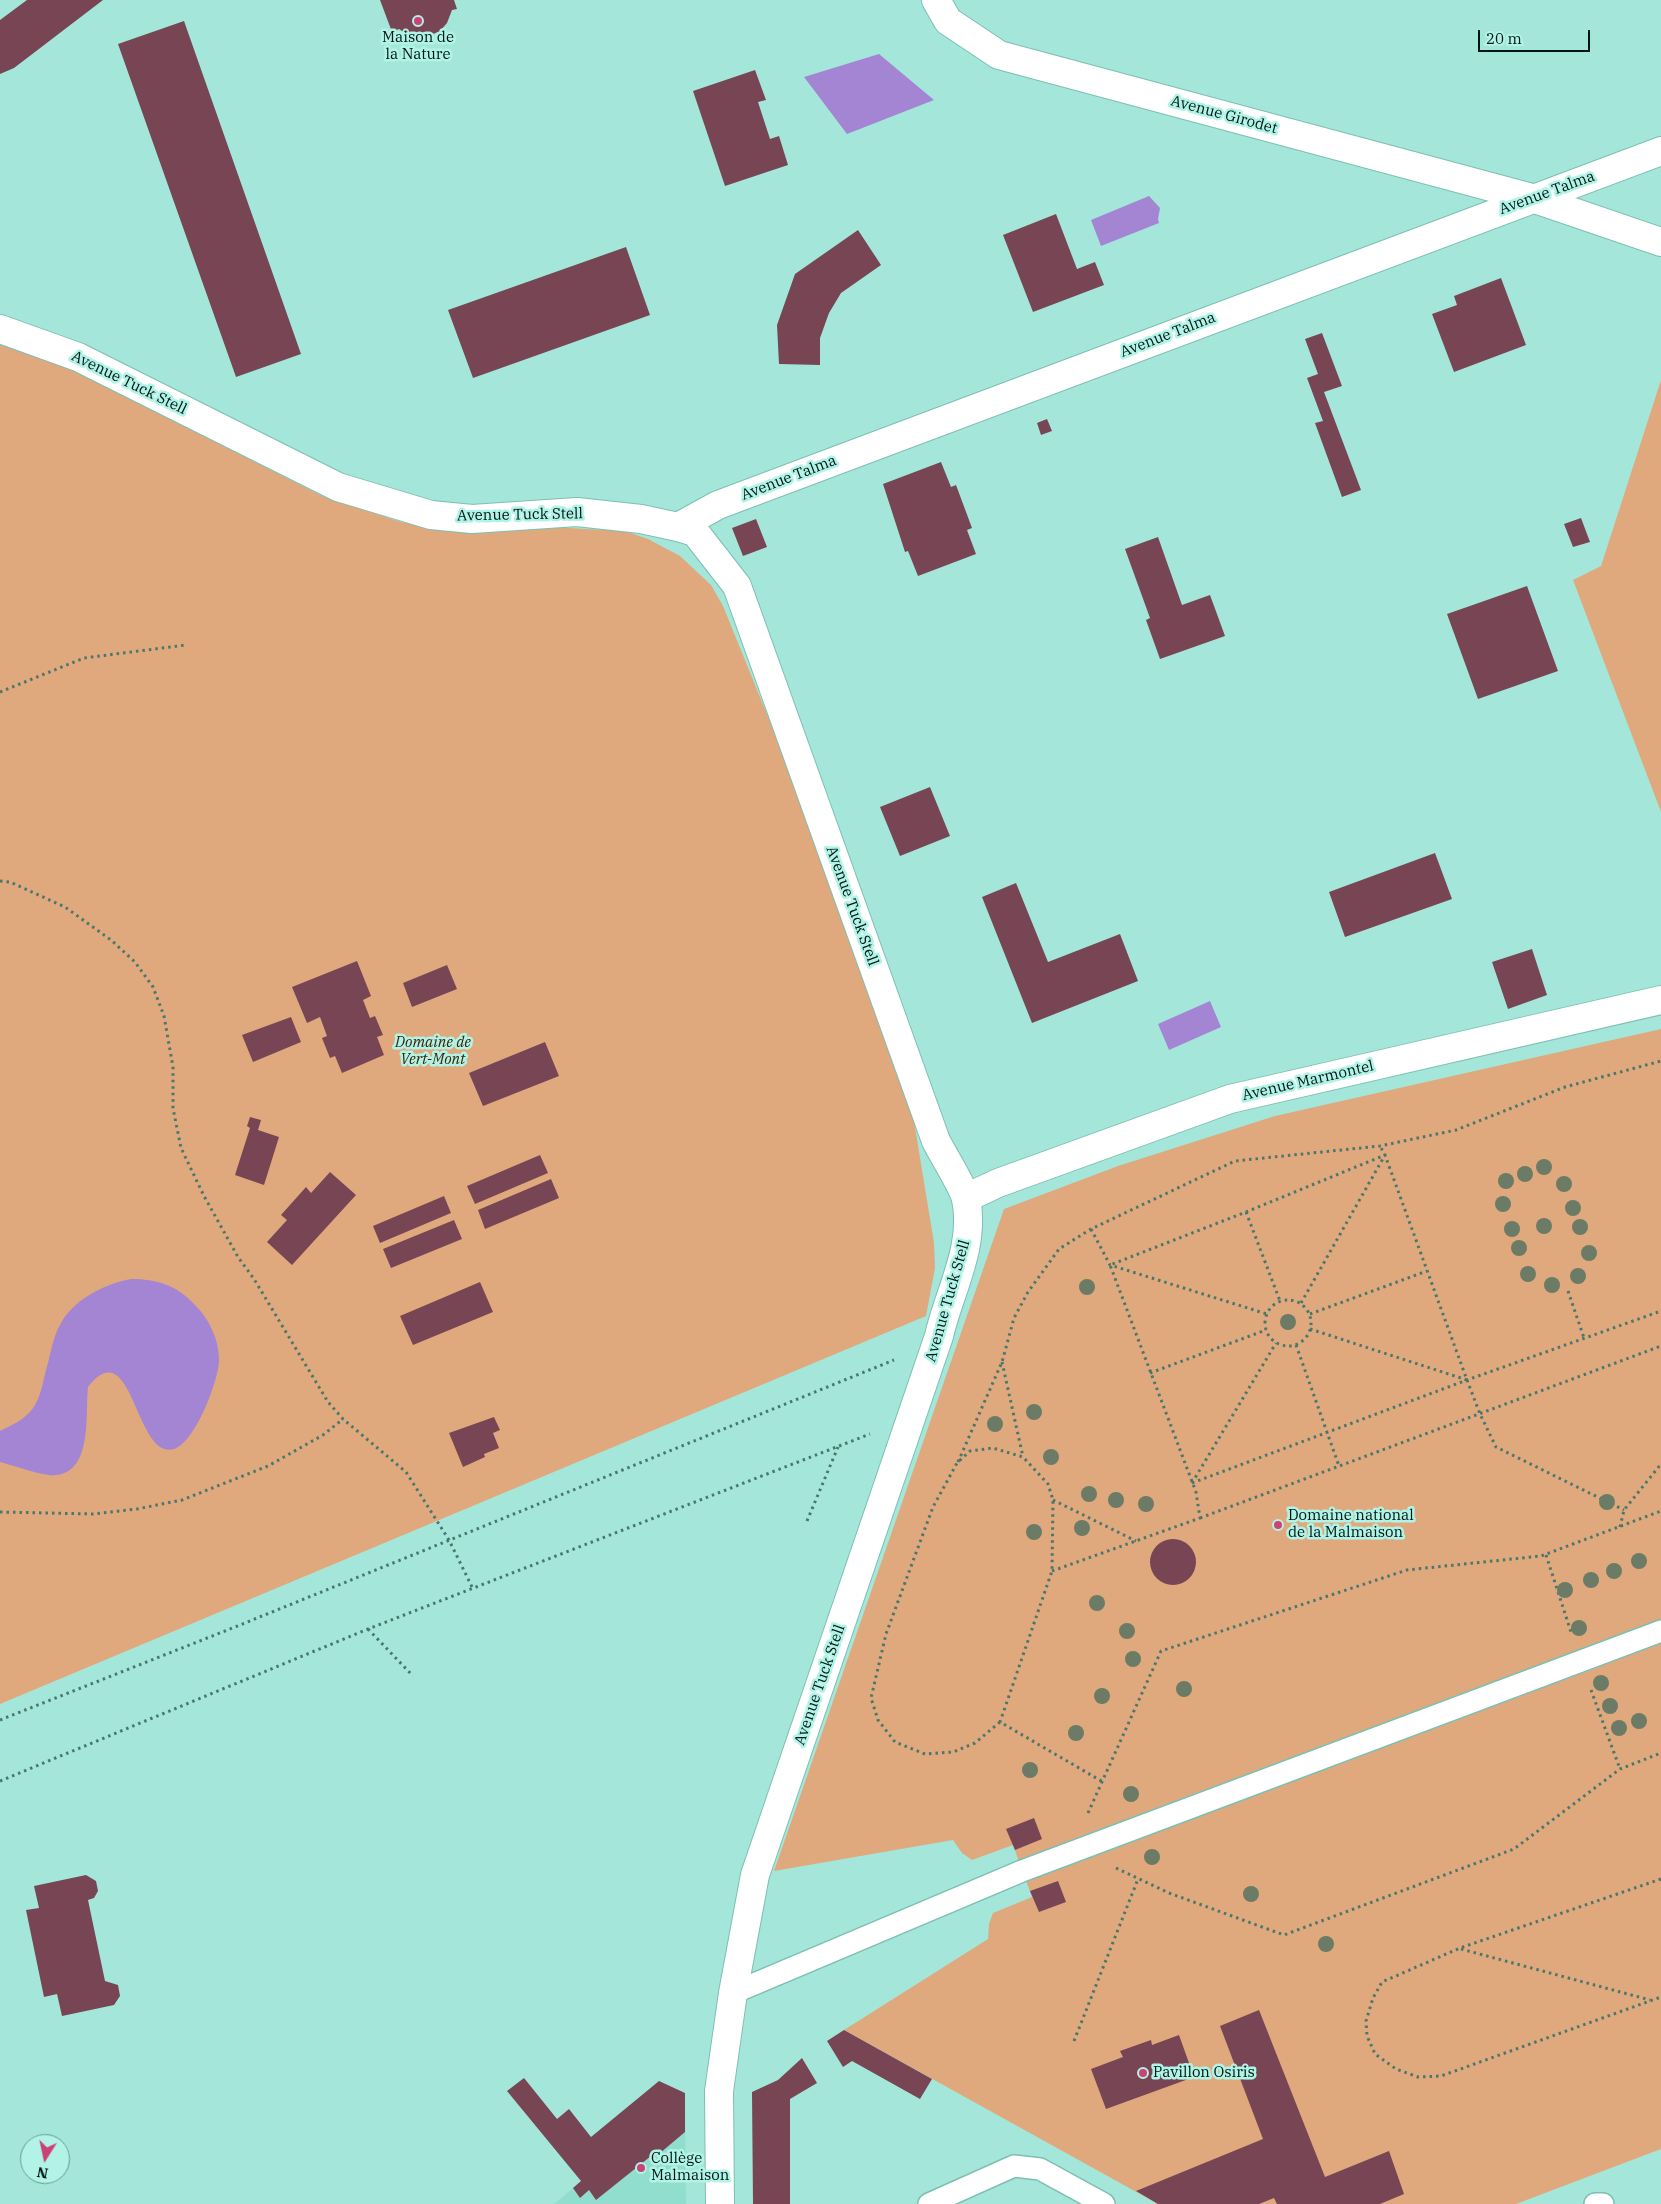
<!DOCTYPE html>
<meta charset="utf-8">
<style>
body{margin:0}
#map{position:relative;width:1661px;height:2204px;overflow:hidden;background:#a4e7da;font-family:"IBM Plex Serif",serif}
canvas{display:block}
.north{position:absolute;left:20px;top:2134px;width:50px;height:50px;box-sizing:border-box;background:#b1f4e7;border:1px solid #6a9b92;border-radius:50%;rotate:190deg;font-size:14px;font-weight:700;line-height:20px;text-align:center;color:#001612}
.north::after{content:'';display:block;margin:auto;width:18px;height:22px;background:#cc4176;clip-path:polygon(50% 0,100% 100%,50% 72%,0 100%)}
.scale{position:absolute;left:1478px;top:30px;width:112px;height:22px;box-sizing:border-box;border:2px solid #001612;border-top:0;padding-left:6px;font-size:15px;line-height:18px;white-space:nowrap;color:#001612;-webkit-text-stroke:4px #b1f4e7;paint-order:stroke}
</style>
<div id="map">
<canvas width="1661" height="2204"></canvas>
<div class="north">N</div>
<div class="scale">20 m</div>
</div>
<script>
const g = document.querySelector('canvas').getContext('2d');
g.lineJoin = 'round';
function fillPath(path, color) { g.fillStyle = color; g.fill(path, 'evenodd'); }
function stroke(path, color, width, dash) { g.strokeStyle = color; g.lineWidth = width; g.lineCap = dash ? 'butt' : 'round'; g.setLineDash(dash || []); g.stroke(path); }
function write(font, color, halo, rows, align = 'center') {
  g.font = font + ' "IBM Plex Serif",serif'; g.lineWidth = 5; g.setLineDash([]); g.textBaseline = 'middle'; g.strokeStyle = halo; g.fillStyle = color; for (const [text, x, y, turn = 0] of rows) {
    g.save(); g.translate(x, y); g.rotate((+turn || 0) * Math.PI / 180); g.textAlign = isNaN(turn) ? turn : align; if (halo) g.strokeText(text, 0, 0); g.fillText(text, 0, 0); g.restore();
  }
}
fillPath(new Path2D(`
 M685,2095L686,2204H554Z`), '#91decf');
fillPath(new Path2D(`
 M0,341L68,367L322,496L401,522L433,527H549L625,531L648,539L680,556L711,585L723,606L808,815L914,1121L934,1243L935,1268L926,1316L0,1704Z
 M1661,380V812L1573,580L1601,566Z
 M1661,1029V2149L1516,2204H1158L844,2030L988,1939L989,1924L993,1913L1032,1897L1013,1845L972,1860L962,1853L953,1840L774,1871L1004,1209L1118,1166L1275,1116Z`), '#dfa97d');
fillPath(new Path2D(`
 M879,54L934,100L847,134L804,77Z
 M1149,196L1160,208L1158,219L1159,223L1101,246L1091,220Z
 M1210,1001L1221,1027L1169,1050L1158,1024Z
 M131,1279C156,1279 177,1285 195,1305C209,1319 219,1339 219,1360C219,1380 195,1443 174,1449C135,1461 133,1330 88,1387C85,1414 94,1479 49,1475C33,1473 16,1466 0,1462V1431C10,1426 21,1421 29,1413C39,1403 42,1387 45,1374C50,1358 52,1338 61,1323C74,1299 105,1284 131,1279Z`), '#a385d3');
fillPath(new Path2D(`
 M27,0H103L14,68L0,74V20Z
 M380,0H454L457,9L452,10L447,23L440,31L424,38H413L399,29L392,32Z
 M184,21L301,354L236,377L118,44Z
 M755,70L766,100L758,102L770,139L779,136L788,165L725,186L693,91Z
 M1056,214L1077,269L1095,262L1104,285L1033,312L1003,235Z
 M858,230L881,265L841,293L829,313L820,338V365L779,364L777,325L795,274Z
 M626,247L650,315L473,378L448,310Z
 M1501,278L1526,345L1454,372L1432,314L1457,305L1454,296Z
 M1322,333L1342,386L1324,392L1361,490L1342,497L1315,423L1323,421L1307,378L1318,374L1305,339Z
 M1047,419L1052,431L1041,435L1037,423Z
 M941,462L951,487L956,485L972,528L967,530L976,554L918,576L908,551L905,552L883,484Z
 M1581,518L1590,542L1573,547L1564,524Z
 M756,519L767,547L743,556L732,528Z
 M1158,537L1182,605L1210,595L1225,636L1160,659L1146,620L1150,618L1125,549Z
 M1527,586L1558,671L1478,699L1447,614Z
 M930,787L950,836L900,856L880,807Z
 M1435,853L1452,899L1345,937L1329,892Z
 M1016,883L1048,962L1120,934L1138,981L1032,1023L982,897Z
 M1532,949L1547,995L1508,1009L1492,962Z
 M357,961L371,996L363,1000L370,1018L375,1016L383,1035L377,1037L384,1055L342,1073L335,1056L330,1058L322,1038L327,1036L320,1017L307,1023L292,987Z
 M447,965L457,989L412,1007L403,983Z
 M291,1017L301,1042L253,1062L242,1035Z
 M545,1042L559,1076L483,1106L469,1073Z
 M250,1117L261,1120L258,1130L279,1137L264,1185L235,1175L250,1128L247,1126Z
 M540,1155L548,1173L475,1204L467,1186Z
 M330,1172L356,1195L292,1265L267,1242L287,1220L281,1215L306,1187L311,1193Z
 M551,1179L559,1198L485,1229L478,1210Z
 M444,1196L451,1213L380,1243L373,1226Z
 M454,1220L462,1239L391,1268L383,1249Z
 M480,1282L493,1312L413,1345L400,1316Z
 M494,1417L500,1430L493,1433L499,1448L484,1454L485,1457L463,1467L449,1433Z
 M1150 1562a23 23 0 1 1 46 0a23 23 0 1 1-46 0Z
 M1034,1818L1042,1839L1015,1850L1006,1829Z
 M86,1875L96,1881L98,1891L94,1898L88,1900L105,1981L118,1985L120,1996L114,2005L62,2016L57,1994L44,1997L26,1910L39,1908L34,1886Z
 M1058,1881L1066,1902L1039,1912L1030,1891Z
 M1259,2010L1325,2177L1389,2151L1404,2194L1380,2204H1277L1274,2198L1259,2204H1158L1136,2191L1263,2139L1220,2026Z
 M844,2030L932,2079L920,2099L852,2061L843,2067L827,2041Z
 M1179,2035L1194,2077L1106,2109L1091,2069L1123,2057L1120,2051L1151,2040L1152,2045Z
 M802,2058L817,2083L790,2099V2204H753L752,2092L778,2080Z
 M524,2078L557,2119L569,2109L591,2137L659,2081L685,2093V2132L653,2159L651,2156L596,2200L589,2190L580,2198L573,2188L581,2181L507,2091Z`), '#774554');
const service = new Path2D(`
 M733,1993L1022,1871L1661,1631
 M929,2204L1014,2166L1040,2169L1104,2204
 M1595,2204H1603`);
const minor = new Path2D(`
 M936,0L948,21L999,55L1532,198L1661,242
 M678,527L718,505L1661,151
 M966,1198L998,1183L1230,1099L1661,1000`);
const tertiary = new Path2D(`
 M0,329L78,357L338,487L431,515L472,519L577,512L641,519L678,527L695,532L737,586L936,1141C943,1155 963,1186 966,1199C976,1246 949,1292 939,1336L755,1875L733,1993L719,2091L720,2204`);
stroke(service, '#7dbfb2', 24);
stroke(minor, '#7dbfb2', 30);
stroke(tertiary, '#7dbfb2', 30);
stroke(new Path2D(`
 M0,692L84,658L186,645
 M0,881L10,882L65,907L111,940L135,962L153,987L164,1016L173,1067V1108L181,1148L204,1196L238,1257L254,1279L328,1402L343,1419L406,1472L449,1540L473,1589
 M1246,1212L1280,1301
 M1091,1229L1110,1265L1267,1314
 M1568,1291L1584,1338
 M1265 1323a23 23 0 1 1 46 0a23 23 0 1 1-46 0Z
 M1301,1303L1385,1155L1380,1146
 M1310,1314L1427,1271
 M1296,1345L1339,1466
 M1002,1362L1023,1457
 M1150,1373L1266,1330
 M1467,1380L1480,1414L1496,1447L1624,1510
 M958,1462L1002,1362L1014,1318L1028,1292L1059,1249L1091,1229L1235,1161L1380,1146L1456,1130L1565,1087L1661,1061
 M1192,1483L1467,1380L1661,1311
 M1192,1483L1276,1343
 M1053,1500L1136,1541
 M0,1512L93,1514L137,1509L182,1500L268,1466L323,1435L343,1419
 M1200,1518L1661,1346
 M807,1521L838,1447
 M1620,1527L1624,1510L1661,1464
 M1546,1555L1571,1632
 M1052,1571L1200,1518L1196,1492L1110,1265L1246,1212L1385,1155L1467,1380L1310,1329
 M368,1629L413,1676
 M1591,1690L1620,1769
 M0,1720L235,1627L894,1360
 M1000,1722L975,1743L953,1752L925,1754L895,1742L878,1720L871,1698L886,1634L933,1507L957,1463L970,1451L993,1448L1023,1457L1048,1484L1053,1500L1052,1571L1000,1722L1103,1782
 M0,1781L368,1629L870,1434
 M1088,1813L1161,1651L1407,1570L1541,1556L1661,1511
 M1116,1868L1169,1893L1284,1935L1514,1849L1620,1769L1661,1753
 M1661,1879L1460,1948L1382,1982L1373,1998L1366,2021L1367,2036L1375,2054L1396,2069L1418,2077L1441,2076L1661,1997
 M1461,1949L1650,2000
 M1074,2041L1138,1879`), '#4b766e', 3, [2.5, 4]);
stroke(service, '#fff', 21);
stroke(minor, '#fff', 28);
stroke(tertiary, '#fff', 28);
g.fillStyle = '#6c7b65';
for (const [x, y] of [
 [1544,1167],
 [1525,1174],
 [1506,1181],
 [1564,1184],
 [1503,1204],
 [1573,1208],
 [1544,1226],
 [1580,1227],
 [1512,1229],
 [1519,1248],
 [1589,1253],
 [1528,1274],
 [1578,1276],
 [1552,1285],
 [1087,1287],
 [1288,1322],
 [1034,1412],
 [995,1424],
 [1051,1457],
 [1089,1494],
 [1116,1500],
 [1607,1502],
 [1146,1504],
 [1082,1528],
 [1034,1532],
 [1639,1561],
 [1614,1571],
 [1591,1580],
 [1565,1590],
 [1097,1603],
 [1579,1628],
 [1127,1631],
 [1133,1659],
 [1601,1683],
 [1184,1689],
 [1102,1696],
 [1610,1706],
 [1639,1721],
 [1619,1728],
 [1076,1733],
 [1030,1770],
 [1131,1794],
 [1152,1857],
 [1251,1894],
 [1326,1944]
]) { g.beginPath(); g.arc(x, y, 8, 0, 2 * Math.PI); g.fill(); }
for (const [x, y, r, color] of [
 [418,21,5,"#cc4176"],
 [1278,1525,5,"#cc4176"],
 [1143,2073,5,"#cc4176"],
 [641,2168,5,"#cc4176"]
]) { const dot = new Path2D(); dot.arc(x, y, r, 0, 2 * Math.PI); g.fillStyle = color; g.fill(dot); stroke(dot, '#b1f4e7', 2); }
write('15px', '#001612', '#b1f4e7', [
 ["Maison de",418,38,"center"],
 ["la Nature",418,55,"center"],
 ["Domaine national",1288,1516],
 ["de la Malmaison",1288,1533],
 ["Pavillon Osiris",1153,2073],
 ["Collège",651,2159],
 ["Malmaison",651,2176]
], 'left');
write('15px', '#001612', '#b1f4e7', [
 ["Avenue Girodet",1224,115,15],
 ["Avenue Talma",1547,193,-20],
 ["Avenue Talma",1168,335,-21],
 ["Avenue Tuck Stell",129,383,26],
 ["Avenue Talma",789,478,-21],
 ["Avenue Tuck Stell",520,515,-1],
 ["Avenue Tuck Stell",852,906,70],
 ["Avenue Marmontel",1308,1081,-13],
 ["Avenue Tuck Stell",948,1301,-74],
 ["Avenue Tuck Stell",820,1685,-71]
]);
write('italic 15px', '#3e2206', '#b1f4e7', [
 ["Domaine de",433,1043],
 ["Vert-Mont",433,1060]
]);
</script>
